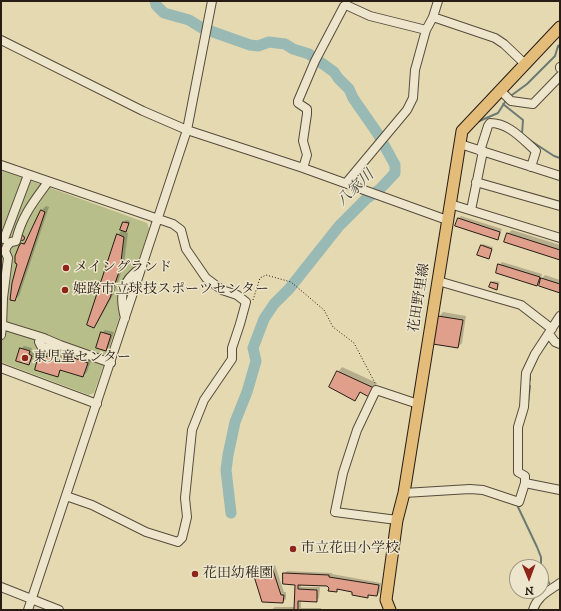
<!DOCTYPE html>
<meta charset="utf-8">
<style>
body{margin:0}
#map{position:relative;width:561px;height:611px;overflow:hidden;background:#e4d9b1;font-family:"IM FELL DW Pica",serif}
canvas{display:block}
.frame{position:absolute;inset:0;border:2px solid #281d15;pointer-events:none}
.north{position:absolute;left:509px;top:559px;width:40px;height:40px;box-sizing:border-box;background:#ede6cc;border:1px solid #9e9683;border-radius:50%;rotate:179deg;font-size:11px;font-weight:700;line-height:16px;text-align:center;color:#281d15}
.north::after{content:'';display:block;margin:auto;width:14px;height:18px;background:#8f2418;clip-path:polygon(50% 0,100% 100%,50% 72%,0 100%)}
</style>
<div id="map">
<canvas width="561" height="611"></canvas>
<div class="frame"></div>
<div class="north">N</div>
</div>
<script>
const g = document.querySelector('canvas').getContext('2d');
g.lineJoin = 'round';
function fillPath(path, color) { g.fillStyle = color; g.fill(path, 'evenodd'); }
function stroke(path, color, width, dash) { g.strokeStyle = color; g.lineWidth = width; g.lineCap = dash ? 'butt' : 'round'; g.setLineDash(dash || []); g.stroke(path); }
function write(font, color, halo, rows, align = 'center') {
  g.font = font + ' "IM FELL DW Pica","Noto Serif JP",serif'; g.lineWidth = 3; g.setLineDash([]); g.textBaseline = 'middle'; g.strokeStyle = halo; g.fillStyle = color; for (const [text, x, y, turn = 0] of rows) {
    g.save(); g.translate(x, y); g.rotate((+turn || 0) * Math.PI / 180); g.textAlign = isNaN(turn) ? turn : align; if (halo) g.strokeText(text, 0, 0); g.fillText(text, 0, 0); g.restore();
  }
}
fillPath(new Path2D(`
 M1,170L147,223L149,229L94,393L89,395L1,362Z`), '#b7be89');
fillPath(new Path2D(`
 M46,206L49,207L19,296L14,300L20,246L27,239L42,210Z
 M461,216L502,229L500,235L497,238L458,219Z
 M126,220L130,221L127,229L125,232L128,233L124,264L114,293L98,322L94,327L118,235L122,230L124,222Z
 M512,230L560,245V258L507,234Z
 M23,235L24,238L21,239V236Z
 M483,244L493,247L489,258L481,246Z
 M502,262L542,274L540,280L545,275L560,280V292L542,279L537,284L499,265Z
 M494,281L500,282L496,289L492,282Z
 M443,312L466,316L462,343L458,347L439,317Z
 M105,330L114,332L109,347L106,350L102,333Z
 M24,346L32,348L31,351L34,353L32,361L28,364L21,349Z
 M44,350L66,358L71,351L92,358L87,372L83,376L62,369L57,376L40,355Z
 M342,367L377,383L373,391L361,392L355,400L338,372Z
 M275,565L284,592H286V599L283,602L254,574L257,571Z
 M287,571L332,573V574L381,583L380,592L377,595L370,594L367,597L354,591L339,588L337,591L328,585L301,584V587H320L319,598L316,601L301,600V608H321V610H271L275,607H295L296,584L284,574Z`), '#0003');
stroke(new Path2D(`
 M560,45L558,46L560,48
 M512,95L527,84L555,56L558,46
 M503,104L523,120L522,134
 M477,122L498,113L505,102
 M528,139L554,156L560,158
 M544,347L550,339
 M530,371V380
 M528,403L530,386
 M518,507L537,547L541,557V565L549,583`), '#6b7b74', 2);
stroke(new Path2D(`
 M155,1L156,5L164,13L189,20L202,28L250,45L258,46L269,42L285,44L293,49L309,54L334,72L338,78L349,89L353,98L378,134L395,165V173L380,189L366,199L339,226L289,289L274,304L264,319L253,348L256,361L247,392L235,422L228,455L226,470L231,513`), '#98b9b4', 11);
const building = new Path2D(`
 M41,210L45,212L15,301L10,300L12,283L17,264L15,263V256L19,246L21,243L24,244Z
 M458,218L500,232L498,240L455,226Z
 M123,222L129,223L126,232L120,230Z
 M507,233L560,250V260L504,242Z
 M117,234L124,237L120,269L110,298L94,328L87,325Z
 M19.5 238a2.5 2.5 0 1 1 5 0a2.5 2.5 0 1 1-5 0Z
 M481,245L492,249L489,259L477,255Z
 M498,264L540,277L537,286L496,273Z
 M541,278L560,284V293L539,286Z
 M491,282L498,284L497,290L489,287Z
 M438,316L463,320L458,348L433,344Z
 M101,332L111,335L106,351L96,348Z
 M20,348L30,351L29,354L32,356L29,365L16,361Z
 M39,354L63,362L66,355L88,363L83,377L60,370L58,377L35,370Z
 M337,371L374,388L369,397L360,392L355,401L329,387Z
 M272,567L281,595H284L283,603L262,602L253,573Z
 M283,573L329,575V577L379,585L377,596L368,595V598L352,595V592L337,589V592L328,591L329,588L327,586L298,585V589L317,590V602L298,601V610H294L295,585L283,584Z`);
fillPath(building, '#df9f8a');
stroke(building, '#281d15', 1);
const minor = new Path2D(`
 M433,17L495,38L504,44L525,64
 M1,40L143,111L187,130L303,168L447,220
 M560,67V68
 M500,90L511,101L533,104L560,76
 M460,144L560,176
 M480,151L488,126L490,123C509,123 522,139 536,151L531,167
 M1,165L173,224L181,230L186,249L206,278L222,290L237,295L246,302L240,324L232,348V359L204,400L192,430L185,498L187,517L182,538L178,542L146,532L92,505L66,496
 M303,168L307,155L303,141L307,114V109L298,103V101L315,61L344,6L346,5L370,16L426,30L433,17L438,1
 M476,182L560,206
 M346,183L407,110L413,98L415,70L426,30
 M450,204L560,238
 M471,210L483,151
 M4,239L28,175
 M438,281L521,305L552,329
 M125,318C119,295 121,281 142,267
 M2,325L44,338
 M549,334L555,342L560,344
 M1,335L2,327L3,298L8,258L5,251L7,246L11,242L16,241C21,217 34,201 48,182
 M44,338L46,339L60,345L52,350L41,346L39,342Z
 M60,345L111,363
 M1,368L97,404
 M525,483L560,490
 M404,493L470,489L483,490L519,502L525,483V476L518,472V427L524,407L526,373L535,354L560,316
 M397,520L335,512L343,473L357,430L376,390L418,404
 M1,587L59,610
 M28,610L187,130L212,1
 M533,610C537,596 549,591 560,583`);
const major = new Path2D(`
 M390,610L386,600L397,520L404,493L462,131L560,27`);
stroke(minor, '#574c3c', 10);
stroke(major, '#281d15', 13);
stroke(new Path2D(`
 M253,300L260,278L266,275L291,282L324,310L333,327L354,343L375,383`), '#281d15', 1, [1, 2]);
stroke(minor, '#ede6cc', 8);
stroke(major, '#e2bc78', 11);
for (const [x, y, r, color] of [
 [66,268,4,"#8f2418"],
 [65,290,4,"#8f2418"],
 [25,358,4,"#8f2418"],
 [293,549,4,"#8f2418"],
 [195,574,4,"#8f2418"]
]) { const dot = new Path2D(); dot.arc(x, y, r, 0, 2 * Math.PI); g.fillStyle = color; g.fill(dot); stroke(dot, '#ede6cc', 1.5); }
write('14px', '#281d15', '#ede6cc', [
 ["メイングランド",74,268],
 ["姫路市立球技スポーツセンター",73,290],
 ["東児童センター",33,358],
 ["市立花田小学校",301,549],
 ["花田幼稚園",203,574]
], 'left');
write('14px', '#281d15', '#ede6cc', [
 ["花田野里線",420,298,-81]
]);
write('italic 15px', '#4a4c45', '#ede6cc', [
 ["八家川",356,189,-44]
]);
</script>
